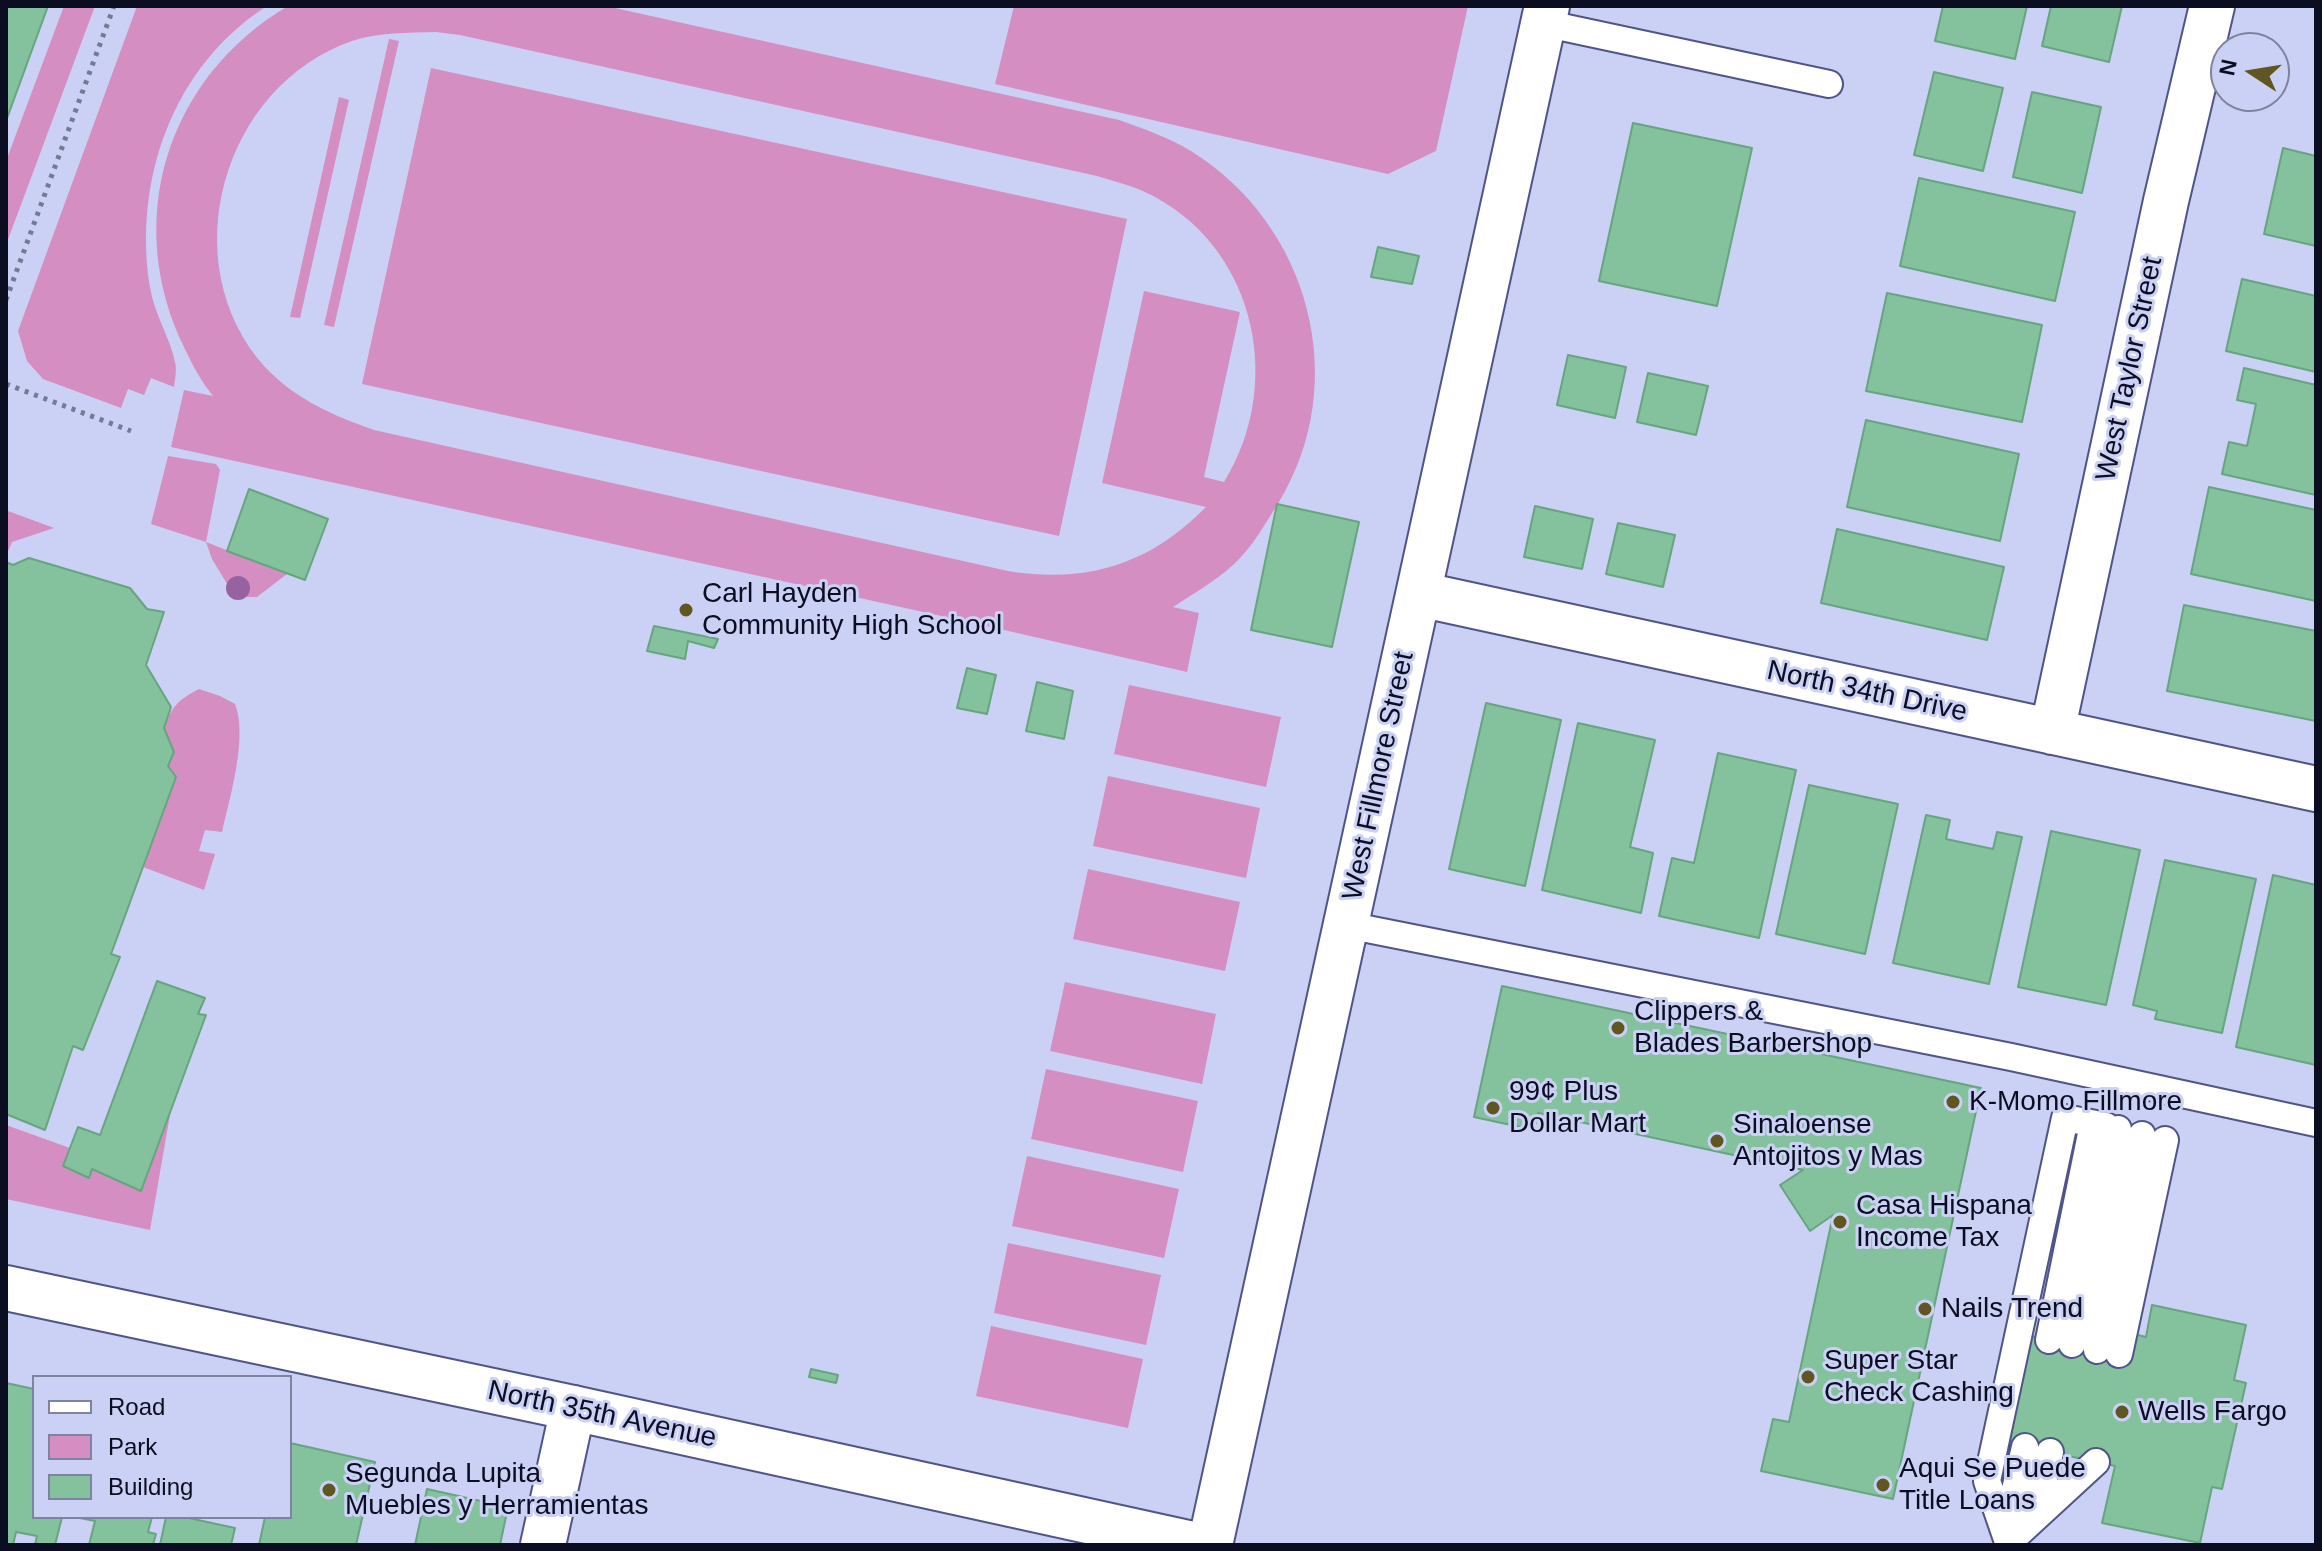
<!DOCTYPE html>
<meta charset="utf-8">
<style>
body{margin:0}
#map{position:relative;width:2322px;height:1551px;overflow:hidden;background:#cbd1f5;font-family:Arial,sans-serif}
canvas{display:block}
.frame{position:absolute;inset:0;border:8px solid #0b0d21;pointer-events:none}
.legend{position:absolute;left:32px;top:1375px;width:260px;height:144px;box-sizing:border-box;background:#cbd1f5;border:2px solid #7e83a0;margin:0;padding:10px 14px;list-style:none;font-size:24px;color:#0b0d21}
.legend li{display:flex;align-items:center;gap:16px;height:40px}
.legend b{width:40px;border:2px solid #7e83a0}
.north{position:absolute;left:2210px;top:32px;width:80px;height:80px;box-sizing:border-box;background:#cbd1f5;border:2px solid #7e83a0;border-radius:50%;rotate:282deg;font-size:22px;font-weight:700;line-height:32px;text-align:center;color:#0b0d21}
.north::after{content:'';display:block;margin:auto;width:28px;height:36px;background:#605622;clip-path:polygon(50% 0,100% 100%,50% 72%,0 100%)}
</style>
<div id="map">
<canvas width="2322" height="1551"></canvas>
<div class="frame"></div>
<ul class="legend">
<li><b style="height:10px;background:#fff"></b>Road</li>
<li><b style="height:22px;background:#d58ec2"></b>Park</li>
<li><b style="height:22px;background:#84c29d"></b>Building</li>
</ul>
<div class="north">N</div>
</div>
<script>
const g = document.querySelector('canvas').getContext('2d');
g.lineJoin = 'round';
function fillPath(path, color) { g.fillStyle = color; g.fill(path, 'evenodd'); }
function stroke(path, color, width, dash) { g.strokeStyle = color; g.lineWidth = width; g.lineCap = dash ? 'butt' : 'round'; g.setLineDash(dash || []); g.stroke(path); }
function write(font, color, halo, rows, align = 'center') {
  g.font = font + ' Arial,sans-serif'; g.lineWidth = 6; g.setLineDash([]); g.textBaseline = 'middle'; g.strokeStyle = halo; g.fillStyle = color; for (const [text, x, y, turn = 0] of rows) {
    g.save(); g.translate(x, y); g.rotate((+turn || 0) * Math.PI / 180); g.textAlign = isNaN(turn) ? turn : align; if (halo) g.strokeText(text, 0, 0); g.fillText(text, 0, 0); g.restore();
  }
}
fillPath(new Path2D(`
 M64,6H95L6,245V161Z
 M137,6H267C173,66 133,180 150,287C154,314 170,337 175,362C177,370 175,379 174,387L151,378L144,395L128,389L121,408L43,379L27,361L18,331Z
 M288,6H606L1119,120C1144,129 1168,137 1191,151C1310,225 1352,382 1279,502C1265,524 1252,548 1233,565C1214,582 1193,594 1173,607L1199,613L1187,672L978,624L171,447L184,390L213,396C201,381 193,366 185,349C122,222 166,78 288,6ZM436,32L460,35L1097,176C1117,182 1137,187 1155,197C1257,252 1284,386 1224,482L1204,477L1240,312L1144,291L1102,483L1206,507C1150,564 1087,584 1008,571L374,430C334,416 295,399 265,367C172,263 222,86 352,41C379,32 407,33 436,32Z
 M1014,6H1468L1436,151L1388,174L995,84Z
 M389,39L399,41L334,327L324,325Z
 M431,68L1127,219L1059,536L362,384Z
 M339,97L349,100L300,318L290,317Z
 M168,456L216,464L220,470L206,542L287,574L257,597H235L212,559L206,542L151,524Z
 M6,511H8L54,528L12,542L6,556Z
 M1129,685L1281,717L1266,787L1114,754Z
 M199,689L220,696L235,704C248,737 230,797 222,832L205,830L199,851L215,854L204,890L143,867L176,777L168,766L174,752L164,728C172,706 178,700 199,689Z
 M1108,776L1260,808L1246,878L1093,846Z
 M1088,869L1240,902L1225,971L1073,939Z
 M1065,982L1216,1014L1202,1084L1050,1051Z
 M1046,1069L1198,1101L1183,1172L1031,1139Z
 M171,1109L150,1230L6,1199V1125L70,1148L64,1167L88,1178L92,1169L140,1191Z
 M1027,1156L1179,1189L1164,1258L1012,1226Z
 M1008,1243L1161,1275L1146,1345L994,1313Z
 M991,1326L1143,1359L1128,1428L976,1396Z`), '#d58ec2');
const building = new Path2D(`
 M6,6H48L6,121Z
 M1943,6H2027L2015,59L1935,41Z
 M2051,6H2122L2109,62L2042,46Z
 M1934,72L2003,88L1983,171L1914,155Z
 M2032,92L2101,107L2082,193L2013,177Z
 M1633,123L1752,148L1717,306L1599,281Z
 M2283,148L2316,156V246L2264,234Z
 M1919,178L2075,212L2055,301L1900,266Z
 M1378,247L1419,256L1412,284L1371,277Z
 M2242,279L2316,296V372L2226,351Z
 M1887,293L2042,325L2022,422L1866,391Z
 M1568,355L1626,367L1615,418L1557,405Z
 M2244,368L2316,385V495L2222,474L2229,442L2247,446L2256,404L2237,400Z
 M1648,373L1708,386L1696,435L1637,422Z
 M1866,420L2019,454L2000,541L1847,507Z
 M2209,487L2316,510V601L2191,574Z
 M249,489L328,519L305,580L227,551Z
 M1277,504L1359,522L1332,647L1251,630Z
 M1535,506L1593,519L1582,569L1524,557Z
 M1618,523L1675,535L1663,587L1606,574Z
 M1837,529L2004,567L1987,640L1821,603Z
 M29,558L130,588L147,609L164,612L146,665L171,707L164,728L174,752L168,766L176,777L111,954L120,957L83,1050L73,1046L45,1130L6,1114V562L13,565Z
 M2184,605L2316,631V721L2167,691Z
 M654,626L718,639L714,648L688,641L685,659L647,651Z
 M967,668L996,675L987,714L957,708Z
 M1037,682L1073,691L1064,739L1026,731Z
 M1486,703L1561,720L1525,886L1449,869Z
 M1578,723L1655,740L1630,847L1653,853L1641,913L1542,890Z
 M1718,753L1796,770L1759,938L1659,916L1672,858L1694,863Z
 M1809,785L1898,804L1865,954L1776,934Z
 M1926,815L1950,820L1946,839L1993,849L1997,832L2022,837L1989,984L1893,963Z
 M2051,831L2140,850L2106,1005L2018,987Z
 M2165,860L2256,879L2222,1033L2155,1019L2157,1011L2133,1005Z
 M2273,875L2316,885V1065L2236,1047Z
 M157,981L205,998L198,1014L206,1015L141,1191L92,1169L89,1178L63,1166L78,1127L100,1135Z
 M1502,986L1981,1088L1893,1499L1761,1471L1773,1419L1789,1422L1833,1215L1810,1231L1780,1185L1803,1170L1538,1113L1534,1130L1474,1117Z
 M2152,1305L2246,1325L2234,1380L2246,1383L2222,1489L2212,1487L2200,1543L2102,1523L2115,1466L1999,1441L2022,1334L2130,1357L2134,1334L2146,1337Z
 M811,1369L838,1375L836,1383L809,1377Z
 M6,1383L34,1389V1517H62L55,1545H35L37,1536L16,1532L13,1545H6Z
 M290,1443L375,1462L356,1545H259L265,1517H290Z
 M427,1489L508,1507L500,1545H415Z
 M75,1517H152L148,1532L156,1534L153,1545H89L95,1521Z
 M166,1517H184L235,1528L231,1545H160Z`);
fillPath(building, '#84c29d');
stroke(building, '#67a480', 2);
const service = new Path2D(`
 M1543,23L1829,84
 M1347,925L2011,1057L2316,1123
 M2049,1340L2093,1124
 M2072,1344L2118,1129
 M2097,1350L2142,1135
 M2119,1354L2165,1140
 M2035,1518L2050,1452
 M2005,1533L2025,1447
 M2008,1543L2096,1462
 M2009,1545L1987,1481L2065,1118L2106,1126`);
const minor = new Path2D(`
 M1419,594L2316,789
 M2052,732L2166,201L2212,6
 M543,1545L573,1408
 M1210,1545L1547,6`);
const secondary = new Path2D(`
 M6,1288L573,1408L1197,1545`);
stroke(service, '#4f5588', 30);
stroke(minor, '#4f5588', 48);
stroke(secondary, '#4f5588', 48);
stroke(new Path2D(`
 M6,300L114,6
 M6,384L131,431`), '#757996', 5, [4, 6]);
stroke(service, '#fff', 26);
stroke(minor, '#fff', 44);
stroke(secondary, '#fff', 44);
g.fillStyle = '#96629f';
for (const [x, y] of [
 [238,588]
]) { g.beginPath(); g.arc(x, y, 12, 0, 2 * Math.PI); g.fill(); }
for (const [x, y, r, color] of [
 [686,610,8,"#605622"],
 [1618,1028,8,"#605622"],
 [1953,1102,8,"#605622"],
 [1493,1108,8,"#605622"],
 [1717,1141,8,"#605622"],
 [1840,1222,8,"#605622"],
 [1925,1309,8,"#605622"],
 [1808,1377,8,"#605622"],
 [2122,1412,8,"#605622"],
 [1883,1485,8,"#605622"],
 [329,1490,8,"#605622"]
]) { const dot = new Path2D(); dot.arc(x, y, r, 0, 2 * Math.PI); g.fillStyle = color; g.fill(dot); stroke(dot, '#cbd1f5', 3); }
write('28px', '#0b0d21', '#cbd1f5', [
 ["West Taylor Street",2130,369,-78],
 ["North 34th Drive",1867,692,12],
 ["West Fillmore Street",1379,776,-78],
 ["North 35th Avenue",602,1415,12]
]);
write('28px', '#0b0d21', '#cbd1f5', [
 ["Carl Hayden",702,594],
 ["Community High School",702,626],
 ["Clippers &",1634,1012],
 ["Blades Barbershop",1634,1044],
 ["99¢ Plus",1509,1092],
 ["Dollar Mart",1509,1124],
 ["K-Momo Fillmore",1969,1102],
 ["Sinaloense",1733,1125],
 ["Antojitos y Mas",1733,1157],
 ["Casa Hispana",1856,1206],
 ["Income Tax",1856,1238],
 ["Nails Trend",1941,1309],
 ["Super Star",1824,1361],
 ["Check Cashing",1824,1393],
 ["Wells Fargo",2138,1412],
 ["Aqui Se Puede",1899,1469],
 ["Title Loans",1899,1501],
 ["Segunda Lupita",345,1474],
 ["Muebles y Herramientas",345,1506]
], 'left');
</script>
